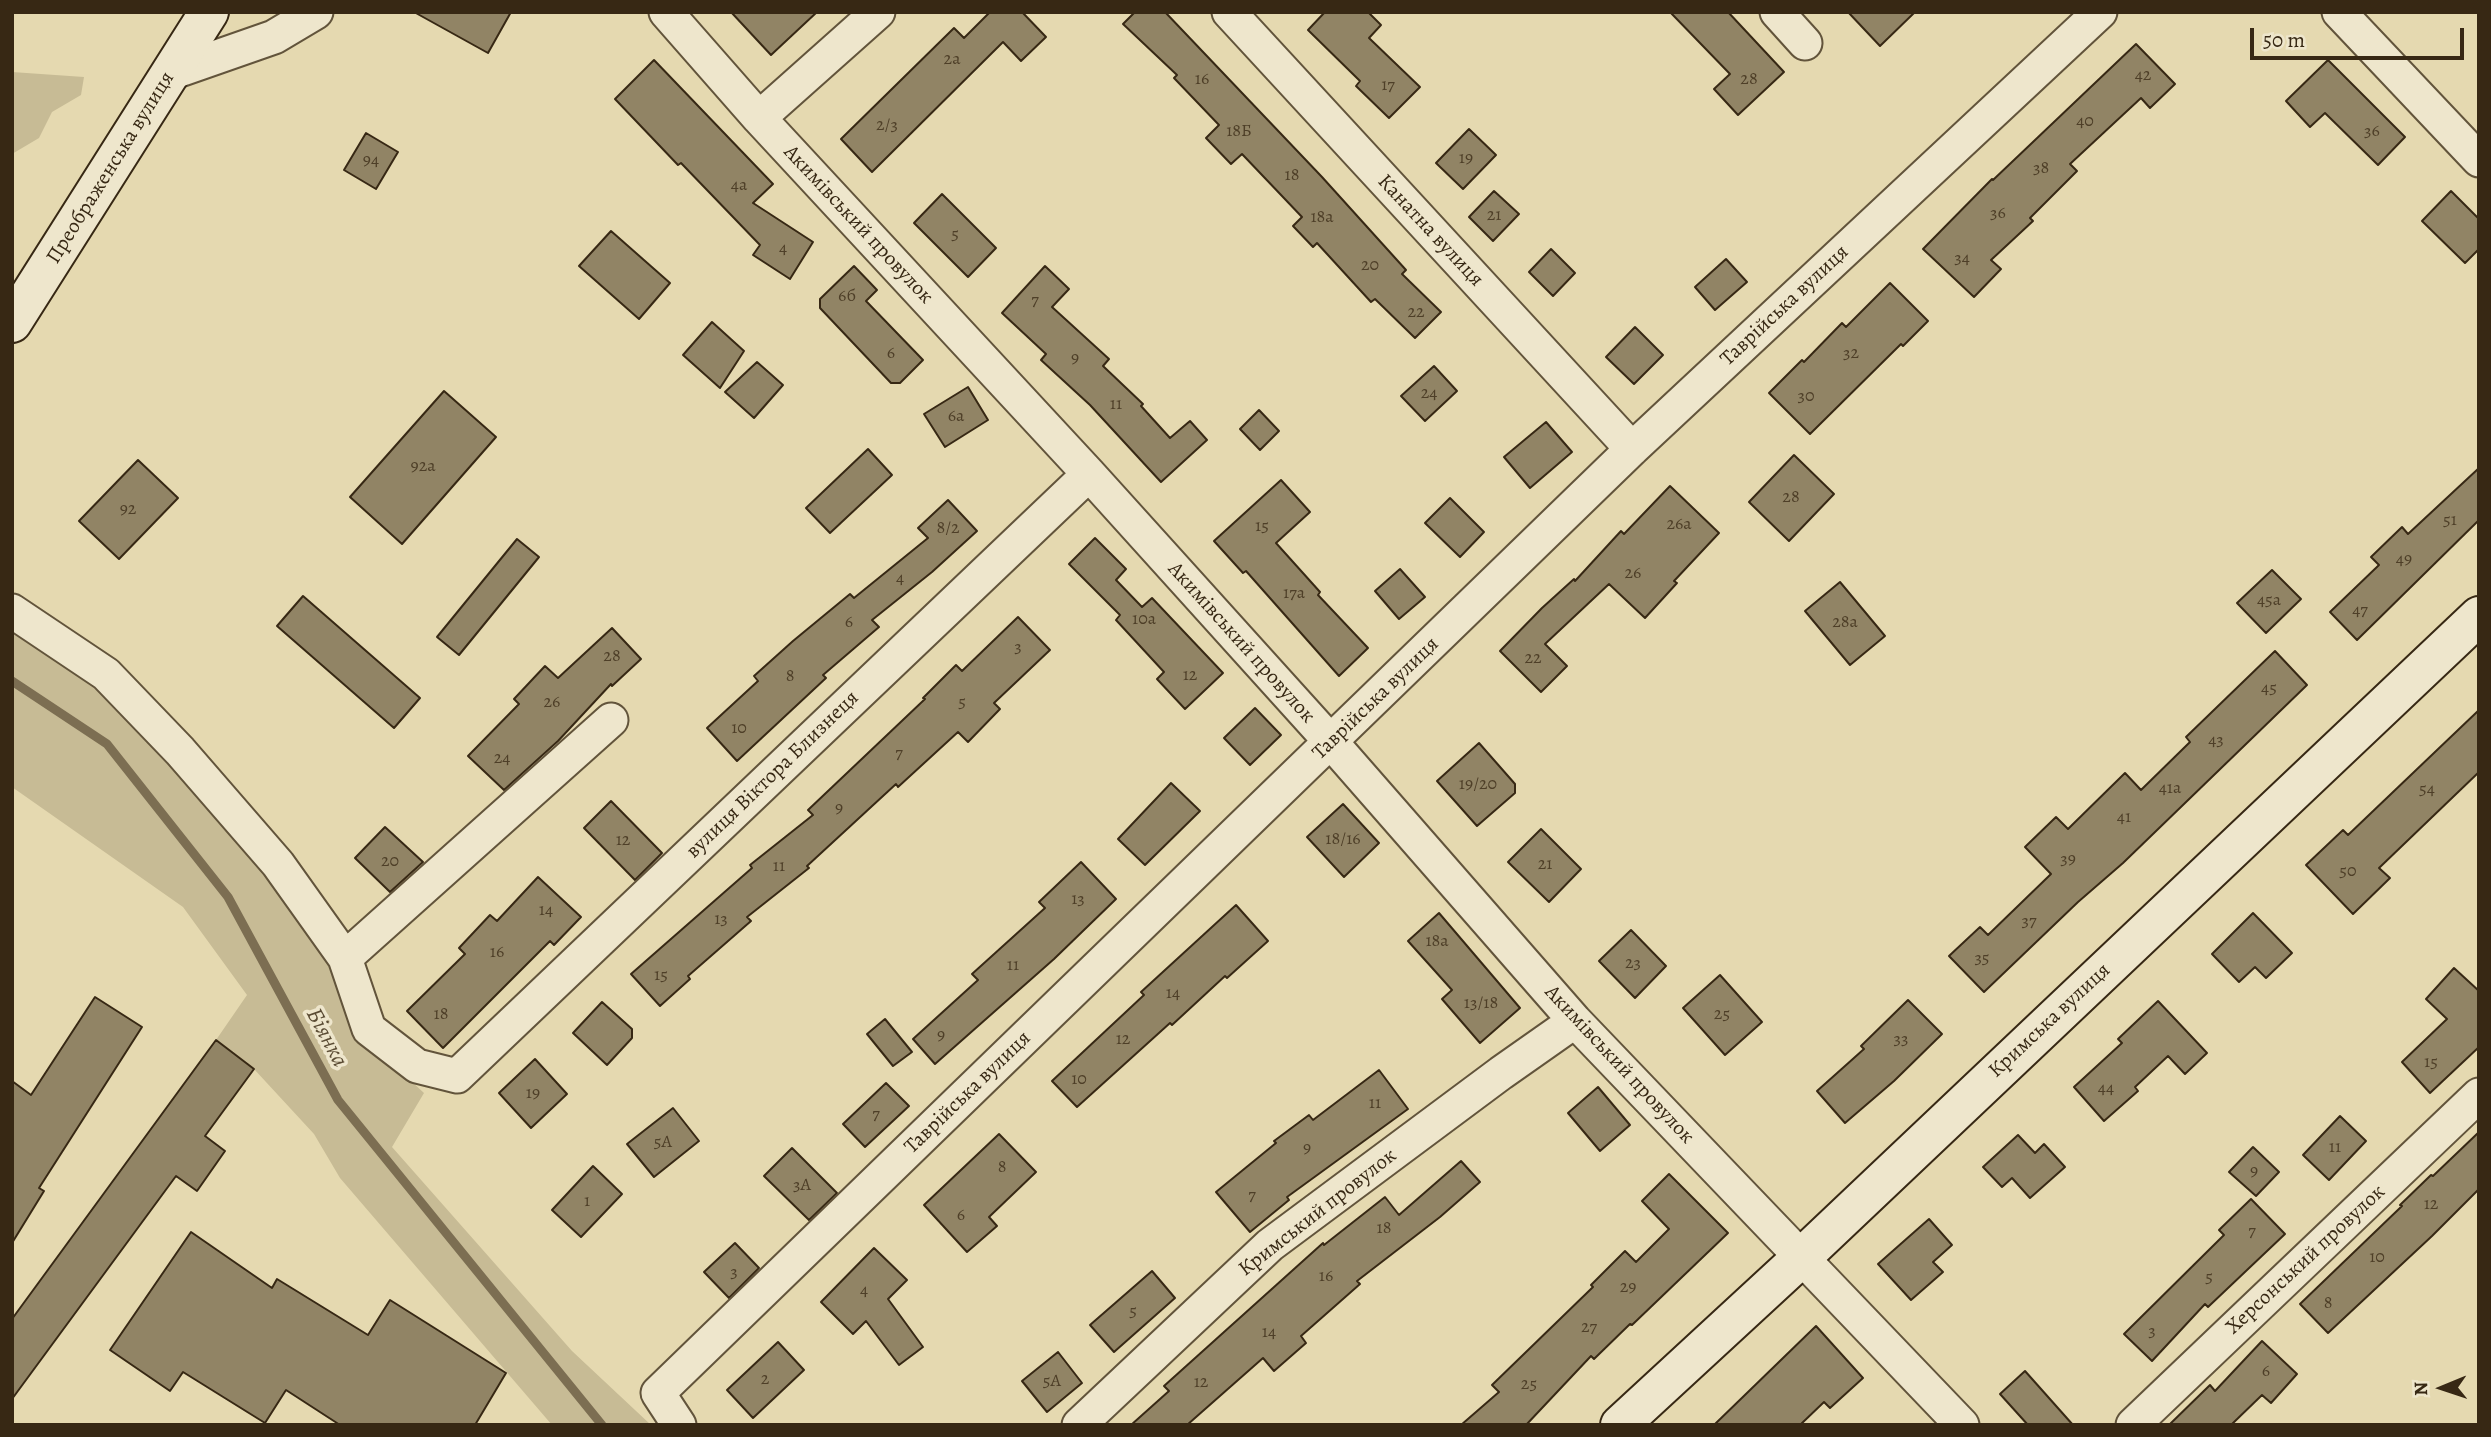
<!DOCTYPE html>
<meta charset="utf-8">
<style>
body{margin:0}
#map{position:relative;width:2491px;height:1437px;overflow:hidden;background:#e5d9b0;font-family:Alegreya,serif}
canvas{display:block}
.frame{position:absolute;inset:0;border:14px solid #372814;pointer-events:none}
.north{position:absolute;left:2407px;top:1353px;width:70px;height:70px;-webkit-text-stroke:5px #eee6cc;paint-order:stroke;rotate:268deg;font-size:19px;font-weight:700;line-height:28px;text-align:center;color:#372814}
.north::after{content:'';display:block;margin:auto;width:24px;height:32px;background:#372814;clip-path:polygon(50% 0,100% 100%,50% 72%,0 100%)}
.scale{position:absolute;left:2250px;top:28px;width:214px;height:32px;box-sizing:border-box;border:4px solid #372814;border-top:0;padding-left:9px;font-size:21px;line-height:24px;white-space:nowrap;color:#372814;-webkit-text-stroke:5px #eee6cc;paint-order:stroke}
</style>
<div id="map">
<canvas width="2491" height="1437"></canvas>
<div class="frame"></div>
<div class="north">N</div>
<div class="scale">50 m</div>
</div>
<script>
const g = document.querySelector('canvas').getContext('2d');
g.lineJoin = 'round';
function fillPath(path, color) { g.fillStyle = color; g.fill(path, 'evenodd'); }
function stroke(path, color, width, dash) { g.strokeStyle = color; g.lineWidth = width; g.lineCap = dash ? 'butt' : 'round'; g.setLineDash(dash || []); g.stroke(path); }
function write(font, color, halo, rows, align = 'center') {
  g.font = font + ' Alegreya,serif'; g.lineWidth = 7; g.setLineDash([]); g.textBaseline = 'middle'; g.strokeStyle = halo; g.fillStyle = color; for (const [text, x, y, turn = 0] of rows) {
    g.save(); g.translate(x, y); g.rotate((+turn || 0) * Math.PI / 180); g.textAlign = isNaN(turn) ? turn : align; if (halo) g.strokeText(text, 0, 0); g.fillText(text, 0, 0); g.restore();
  }
}
fillPath(new Path2D(`
 M12,72L84,77L81,95L52,112L39,138L12,154Z
 M12,618L98,681L263,858L324,957L369,1042L424,1093L392,1147L572,1351L651,1425H552L340,1178L314,1134L254,1069L216,1040L247,995L183,907L12,787Z`), '#c7bb95');
stroke(new Path2D(`
 M12,681L107,744L228,897L338,1100L602,1425`), '#7c6e52', 9);
const building = new Path2D(`
 M414,12H511L488,53Z
 M731,12H817L771,55Z
 M990,12H1022L1046,37L1021,61L1003,42L872,172L841,139L954,28L964,38Z
 M1135,12H1165L1322,177L1406,270L1402,274L1441,312L1415,338L1375,299L1371,302L1317,243L1313,247L1293,226L1302,217L1242,154L1231,164L1206,138L1219,125L1174,78L1177,75L1123,24Z
 M1325,12H1368L1381,25L1369,38L1420,87L1389,118L1356,86L1360,81L1308,30Z
 M1670,12H1728L1784,72L1738,115L1714,89L1730,74Z
 M1848,12H1915L1880,46Z
 M2136,44L2175,84L2150,108L2141,98L2070,164L2077,171L2030,218L2033,221L1991,260L2001,269L1974,297L1923,249L1992,179L1993,180Z
 M654,60L773,184L753,203L813,242L790,279L753,255L760,245L681,163L678,165L615,99Z
 M2328,60L2405,137L2378,165L2325,113L2310,127L2286,101Z
 M1469,129L1496,155L1463,189L1436,163Z
 M366,133L398,152L376,189L344,170Z
 M1494,191L1519,214L1493,241L1469,217Z
 M2451,191L2479,219V249L2465,263L2422,221Z
 M942,194L996,248L968,277L914,223Z
 M611,231L670,283L639,319L579,266Z
 M1551,249L1575,273L1553,296L1529,272Z
 M1726,259L1747,282L1715,310L1695,287Z
 M854,266L877,290L866,301L923,360L900,383H891L820,308V299Z
 M1045,266L1069,289L1052,307L1109,359L1103,366L1143,404L1141,406L1170,438L1190,421L1207,440L1161,482L1090,405L1041,360L1046,354L1002,313Z
 M1890,283L1928,321L1903,346L1901,344L1810,434L1769,393L1802,360L1804,362L1842,323L1846,327Z
 M712,322L744,351L720,388L683,355Z
 M1635,327L1663,355L1634,384L1606,357Z
 M757,362L783,385L754,418L725,392Z
 M1434,366L1457,391L1425,421L1401,396Z
 M968,387L988,420L945,447L924,414Z
 M444,391L496,437L402,544L350,497Z
 M1259,410L1279,431L1260,450L1240,429Z
 M1546,422L1572,452L1530,488L1504,457Z
 M868,449L892,475L830,533L806,508Z
 M1794,455L1834,494L1789,541L1749,502Z
 M138,460L178,498L119,559L79,521Z
 M2479,468V520L2357,640L2330,612L2379,565L2371,557L2402,527L2408,534Z
 M1281,480L1310,512L1276,543L1320,592L1318,595L1368,648L1339,676L1246,571L1243,573L1214,541Z
 M1670,486L1719,533L1674,581L1677,583L1645,618L1609,584L1545,644L1567,666L1541,692L1500,651L1542,608L1574,579L1575,581L1621,531L1624,534Z
 M1450,498L1484,532L1460,557L1425,523Z
 M948,500L977,531L932,572L872,620L879,627L823,675L826,678L737,761L707,728L758,681L754,676L793,641L850,594L854,598L928,538L918,528Z
 M1095,538L1126,569L1116,580L1142,607L1152,598L1223,673L1185,709L1157,679L1164,672L1116,620L1120,615L1069,564Z
 M517,539L539,557L459,655L437,637Z
 M1400,569L1425,597L1399,619L1375,591Z
 M2272,570L2301,599L2266,633L2237,603Z
 M1840,582L1885,636L1850,665L1805,611Z
 M303,596L420,698L394,728L277,626Z
 M1018,617L1050,650L994,703L1000,709L968,742L958,732L898,787L896,784L807,866L809,868L747,917L751,921L688,976L690,979L660,1006L631,974L752,868L750,865L813,815L808,810L925,699L923,698L956,665L962,671Z
 M612,628L641,659L612,686L611,684L558,741L504,790L468,756L519,704L514,699L545,666L558,678Z
 M2275,651L2307,685L2123,863L2078,902L1984,992L1949,956L1980,927L1988,935L2051,874L2025,847L2056,817L2068,829L2125,773L2141,790L2190,742L2186,737Z
 M1255,708L1281,735L1250,765L1224,738Z
 M2479,710V772L2379,868L2390,878L2353,914L2306,865L2343,830L2348,835Z
 M1479,743L1515,784V793L1477,826L1437,781Z
 M1171,783L1200,811L1145,865L1118,839Z
 M611,801L662,853L635,880L584,828Z
 M1343,804L1379,843L1344,877L1307,837Z
 M385,827L423,862L390,892L355,858Z
 M1541,829L1581,869L1549,902L1508,862Z
 M1081,862L1116,899L1054,959L935,1064L913,1039L978,980L972,974L1045,908L1039,902Z
 M538,877L581,917L554,945L550,941L443,1048L407,1011L465,954L459,948L490,915L497,921Z
 M1236,905L1268,941L1227,978L1225,976L1172,1025L1170,1023L1077,1107L1052,1081L1144,995L1141,992Z
 M1439,913L1520,1008L1480,1043L1442,999L1452,990L1408,941Z
 M2253,913L2292,953L2266,978L2255,967L2239,982L2212,954Z
 M1631,930L1666,966L1635,998L1599,961Z
 M2454,968L2479,991V1047L2430,1093L2402,1062L2447,1019L2426,999Z
 M1720,975L1762,1022L1725,1055L1683,1008Z
 M95,997L142,1027L39,1188L44,1191L12,1243V1081L31,1095Z
 M1908,1000L1942,1034L1894,1081L1845,1123L1817,1091L1864,1049L1861,1046Z
 M2158,1001L2207,1053L2185,1074L2168,1056L2135,1087L2138,1091L2104,1121L2074,1087L2122,1043L2118,1039Z
 M602,1002L632,1029V1038L607,1065L573,1033Z
 M885,1019L912,1052L893,1066L867,1034Z
 M216,1040L254,1069L205,1136L225,1151L197,1191L176,1176L12,1399V1319Z
 M535,1059L567,1094L531,1128L499,1093Z
 M1379,1070L1408,1109L1287,1197L1289,1200L1250,1232L1216,1192L1276,1143L1274,1141L1309,1115L1313,1120Z
 M886,1083L909,1106L865,1147L843,1124Z
 M1598,1087L1630,1125L1600,1151L1568,1113Z
 M673,1108L699,1141L654,1177L627,1144Z
 M2340,1116L2366,1141L2329,1180L2303,1155Z
 M2479,1132V1189L2432,1236L2328,1333L2300,1304L2402,1206L2400,1205L2431,1175L2433,1176Z
 M999,1134L1036,1172L989,1217L997,1226L967,1252L924,1205Z
 M2018,1135L2035,1153L2044,1144L2065,1167L2030,1198L2012,1178L2002,1187L1983,1167Z
 M2253,1147L2279,1172L2256,1196L2229,1172Z
 M792,1148L837,1193L809,1220L764,1176Z
 M1461,1161L1480,1182L1440,1217L1357,1281L1360,1284L1301,1336L1306,1343L1274,1371L1263,1358L1187,1425H1131L1169,1391L1164,1386L1323,1243L1324,1245L1385,1197L1399,1215Z
 M593,1166L622,1194L581,1237L552,1210Z
 M1669,1174L1728,1233L1632,1325L1630,1324L1594,1359L1591,1356L1526,1425H1461L1499,1392L1492,1385L1593,1287L1591,1285L1625,1251L1636,1262L1669,1229L1642,1201Z
 M2251,1199L2285,1234L2208,1307L2205,1304L2152,1361L2124,1334L2224,1235L2219,1230Z
 M1929,1219L1952,1245L1933,1262L1943,1272L1911,1300L1878,1264Z
 M191,1232L272,1288L277,1279L368,1335L390,1300L506,1373L475,1425H340L286,1390L265,1423L183,1372L170,1391L110,1350Z
 M735,1243L759,1268L729,1298L704,1272Z
 M874,1248L907,1280L888,1299L923,1347L899,1365L866,1321L853,1334L821,1302Z
 M1152,1271L1175,1298L1114,1352L1090,1325Z
 M1816,1326L1863,1378L1830,1408L1824,1402L1800,1425H1714Z
 M2262,1341L2297,1374L2271,1403L2262,1395L2231,1425H2169L2210,1385L2215,1391Z
 M778,1342L804,1370L753,1418L727,1390Z
 M1058,1352L1082,1383L1047,1412L1022,1381Z
 M2025,1371L2073,1425H2028L2000,1394Z`);
fillPath(building, '#918465');
stroke(building, '#372814', 2);
const street = new Path2D(`
 M666,12L759,118L1089,474L1331,742L1575,1021L1962,1425
 M1229,12L1632,449
 M1777,12L1805,43
 M2339,12L2479,160
 M171,73L274,37L316,12
 M759,118L878,12
 M12,611L106,674L180,751L278,864L345,958L369,1029L417,1066L457,1076L1089,474
 M345,958L611,720
 M679,1425L658,1393L1632,449L2100,12
 M1079,1425L1270,1245L1501,1073L1575,1021
 M2133,1425L2479,1095`);
const secondary = new Path2D(`
 M12,323L209,12
 M1620,1425L1801,1258L2479,616`);
stroke(street, '#62543b', 37);
stroke(secondary, '#372814', 42);
stroke(street, '#eee6cc', 33);
stroke(secondary, '#eee6cc', 38);
write('18px', '#4e3f28', null, [
 ["2а",952,60],
 ["42",2143,76],
 ["16",1202,80],
 ["28",1749,80],
 ["17",1388,86],
 ["40",2085,122],
 ["2/3",887,126],
 ["18Б",1239,132],
 ["36",2372,132],
 ["19",1466,159],
 ["94",371,161],
 ["38",2041,169],
 ["18",1292,176],
 ["4а",739,186],
 ["36",1998,214],
 ["21",1494,216],
 ["18а",1322,218],
 ["5",955,235],
 ["4",783,249],
 ["34",1962,259],
 ["20",1370,266],
 ["6б",847,297],
 ["7",1035,301],
 ["22",1416,313],
 ["6",891,354],
 ["32",1851,354],
 ["9",1075,359],
 ["24",1429,394],
 ["30",1806,397],
 ["11",1116,405],
 ["6а",956,417],
 ["92а",423,467],
 ["28",1791,498],
 ["92",128,510],
 ["51",2450,521],
 ["26а",1679,525],
 ["15",1262,527],
 ["8/2",948,529],
 ["49",2404,560],
 ["26",1633,574],
 ["4",900,579],
 ["17а",1294,594],
 ["45а",2269,601],
 ["47",2360,611],
 ["10а",1144,620],
 ["6",849,623],
 ["28а",1845,623],
 ["3",1018,648],
 ["28",612,657],
 ["22",1533,659],
 ["12",1190,676],
 ["8",790,677],
 ["45",2269,689],
 ["26",552,703],
 ["5",962,703],
 ["10",739,729],
 ["43",2216,741],
 ["7",899,754],
 ["24",502,759],
 ["19/20",1478,785],
 ["41а",2170,789],
 ["54",2427,790],
 ["9",839,809],
 ["41",2124,818],
 ["18/16",1343,840],
 ["12",623,841],
 ["39",2068,860],
 ["20",390,862],
 ["21",1545,865],
 ["11",779,867],
 ["50",2348,872],
 ["13",1078,900],
 ["14",546,911],
 ["13",721,920],
 ["37",2029,922],
 ["18а",1437,942],
 ["16",497,953],
 ["35",1982,959],
 ["23",1633,964],
 ["11",1013,966],
 ["15",661,976],
 ["14",1173,994],
 ["13/18",1481,1004],
 ["18",441,1015],
 ["25",1722,1015],
 ["9",941,1036],
 ["12",1123,1040],
 ["33",1901,1040],
 ["15",2431,1063],
 ["10",1079,1080],
 ["44",2106,1089],
 ["19",533,1094],
 ["11",1375,1104],
 ["7",876,1115],
 ["5А",663,1143],
 ["11",2335,1148],
 ["9",1307,1149],
 ["8",1002,1168],
 ["9",2254,1172],
 ["3А",802,1186],
 ["7",1252,1196],
 ["1",587,1202],
 ["12",2431,1205],
 ["6",961,1216],
 ["18",1384,1229],
 ["7",2252,1232],
 ["10",2377,1258],
 ["3",734,1273],
 ["16",1326,1277],
 ["5",2209,1278],
 ["29",1628,1288],
 ["4",864,1291],
 ["8",2328,1304],
 ["5",1133,1312],
 ["27",1589,1328],
 ["3",2152,1332],
 ["14",1269,1333],
 ["6",2266,1372],
 ["2",765,1380],
 ["5А",1052,1382],
 ["12",1201,1383],
 ["25",1529,1385]
]);
write('21px', '#372814', '#eee6cc', [
 ["Преображенська вулиця",111,168,-58],
 ["Акимівський провулок",858,225,47],
 ["Канатна вулиця",1430,231,47],
 ["Таврійська вулиця",1785,306,-43],
 ["Акимівський провулок",1241,643,48],
 ["Таврійська вулиця",1376,699,-44],
 ["вулиця Віктора Близнеця",773,775,-44],
 ["Кримська вулиця",2050,1021,-43],
 ["Акимівський провулок",1619,1065,47],
 ["Таврійська вулиця",968,1093,-44],
 ["Кримський провулок",1318,1213,-38],
 ["Херсонський провулок",2306,1260,-43]
]);
write('italic 23px', '#5a4b33', '#eee6cc', [
 ["Біянка",326,1038,62]
]);
</script>
